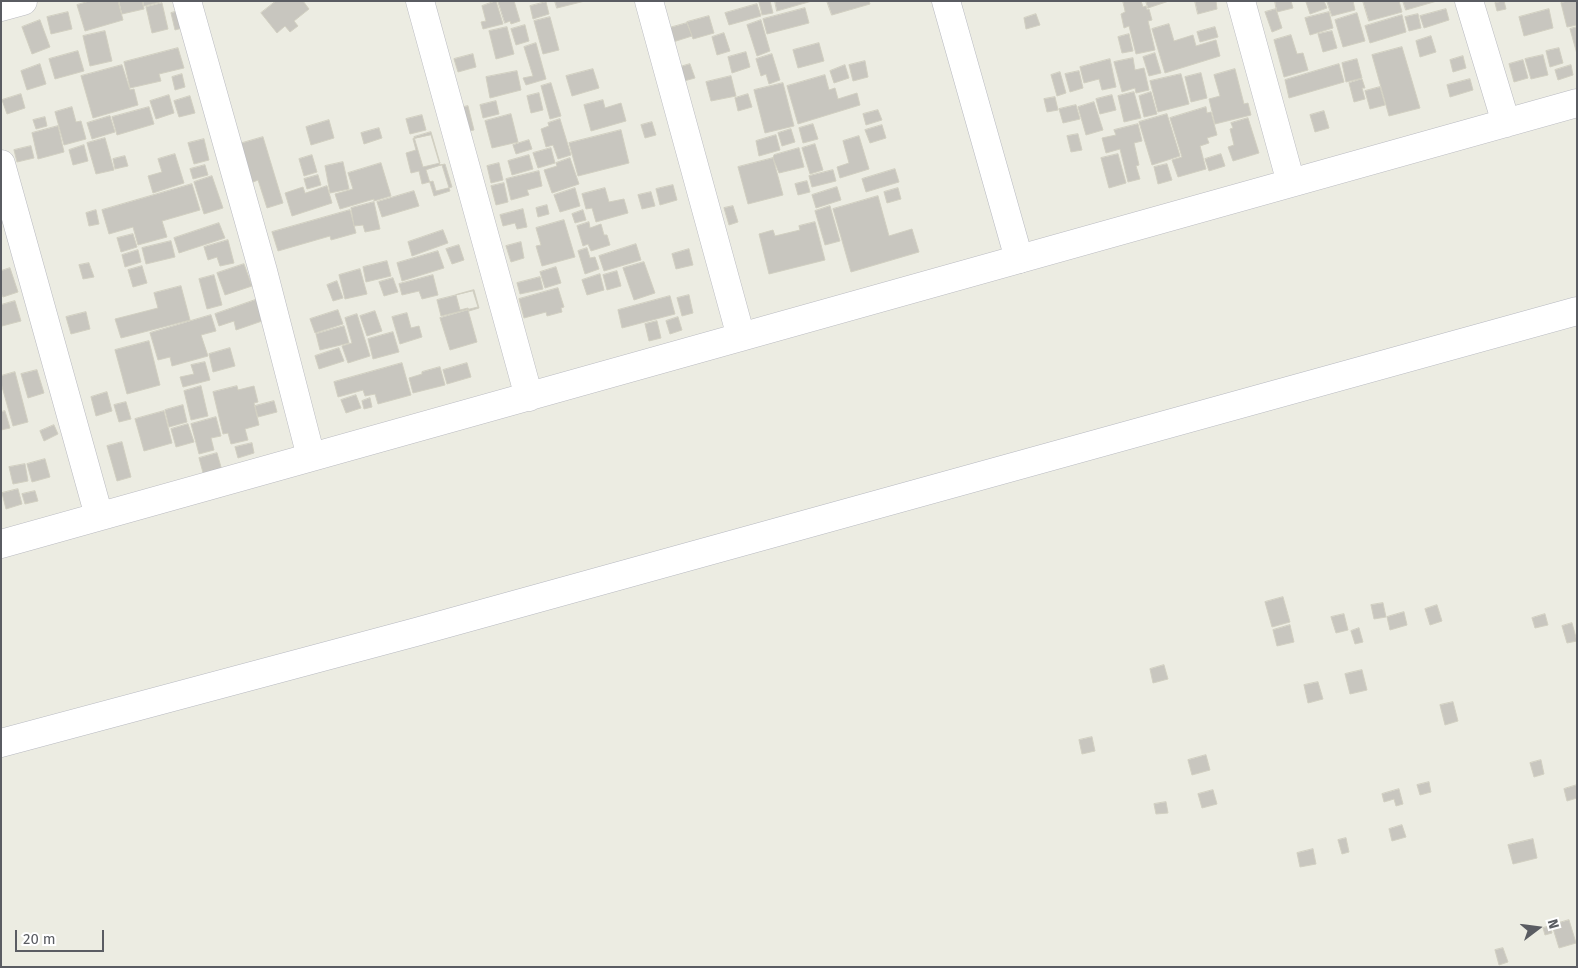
<!DOCTYPE html>
<style>
body{margin:0}
#map{position:relative;width:1578px;height:968px;overflow:hidden;background:#ecece2;font-family:"Fira Sans",sans-serif}
canvas{display:block}
.frame{position:absolute;inset:0;border:2px solid #5a5c62;pointer-events:none}
.north{position:absolute;left:1513px;top:903px;width:50px;height:50px;-webkit-text-stroke:4px #fff;paint-order:stroke;rotate:75deg;font-size:14px;font-weight:700;line-height:20px;text-align:center;color:#5a5c62}
.north::after{content:'';display:block;margin:auto;width:18px;height:22px;background:#5a5c62;clip-path:polygon(50% 0,100% 100%,50% 72%,0 100%)}
.scale{position:absolute;left:15px;top:930px;width:89px;height:22px;box-sizing:border-box;border:2px solid #5a5c62;border-top:0;padding-left:6px;font-size:15px;line-height:18px;white-space:nowrap;color:#5a5c62;-webkit-text-stroke:4px #fff;paint-order:stroke}
</style>
<div id="map">
<canvas width="1578" height="968"></canvas>
<div class="frame"></div>
<div class="north">N</div>
<div class="scale">20 m</div>
</div>
<script>
const g = document.querySelector('canvas').getContext('2d');
g.lineJoin = 'round';
function fillPath(path, color) { g.fillStyle = color; g.fill(path, 'evenodd'); }
function stroke(path, color, width, dash) { g.strokeStyle = color; g.lineWidth = width; g.lineCap = dash ? 'butt' : 'round'; g.setLineDash(dash || []); g.stroke(path); }
const building = new Path2D(`
 M90,1H118L123,20L85,31L77,5Z
 M119,1H142L144,9L122,14Z
 M143,1H160V2L144,6Z
 M276,1H303L309,9L294,21L298,26L290,32L285,26L277,33L261,13Z
 M496,1L503,24L483,29L481,22L486,21L482,6Z
 M498,1H514L520,21L511,24L510,21L505,23Z
 M555,1H585L557,8Z
 M762,1H770L773,13L762,15L759,2Z
 M775,1H812L777,11Z
 M827,1H869L870,4L832,15Z
 M1123,1H1141L1143,7L1146,6L1147,10L1149,9L1152,20L1148,21L1155,50L1136,54L1129,26L1124,28L1121,14L1125,12Z
 M1146,1H1169L1148,8Z
 M1195,1H1216L1217,9L1198,14Z
 M1275,1H1291L1293,8L1277,12Z
 M1310,1H1324L1327,8L1310,14L1306,2Z
 M1327,1H1353L1355,10L1332,16Z
 M1363,1H1399L1402,12L1369,21Z
 M1403,1H1437L1406,10Z
 M1504,1L1506,9L1497,11L1495,3Z
 M1568,1H1577V25L1567,27L1561,3Z
 M546,2L549,14L533,19L530,6Z
 M162,3L168,29L152,33L146,7Z
 M757,4L761,16L729,25L725,13Z
 M805,8L809,23L767,34L763,19Z
 M1276,9L1282,28L1272,32L1265,12Z
 M1446,9L1449,20L1424,28L1420,16Z
 M1549,9L1553,28L1524,36L1519,17Z
 M182,10L186,27L175,30L171,13Z
 M68,12L72,29L51,34L47,17Z
 M1329,12L1333,28L1310,35L1305,18Z
 M1357,13L1365,41L1343,47L1335,20Z
 M1036,14L1040,25L1026,29L1024,18Z
 M1418,14L1421,28L1409,31L1405,17Z
 M1402,15L1406,32L1370,43L1365,26Z
 M709,16L714,33L693,39L687,22Z
 M550,17L559,50L543,54L534,21Z
 M40,20L50,47L32,54L22,27Z
 M761,20L770,51L757,56L747,25Z
 M687,23L692,36L673,42L669,28Z
 M1169,24L1174,41L1193,35L1196,46L1216,40L1220,56L1165,73L1152,29Z
 M525,25L529,41L516,45L511,29Z
 M507,27L514,54L496,59L489,31Z
 M1215,27L1218,37L1200,42L1197,32Z
 M1577,27V54L1570,29Z
 M105,31L112,61L90,66L83,36Z
 M1332,31L1337,48L1323,52L1318,34Z
 M724,33L730,51L717,55L712,37Z
 M1129,34L1133,51L1122,53L1118,37Z
 M1291,35L1297,54L1303,53L1308,70L1284,77L1274,40Z
 M1431,36L1436,52L1420,57L1416,41Z
 M536,43L546,79L526,85L523,78L533,76L524,47Z
 M819,43L824,61L798,68L793,50Z
 M1402,47L1420,108L1389,116L1372,55Z
 M178,48L184,68L159,74L161,81L130,88L124,62Z
 M1559,48L1563,63L1550,67L1546,51Z
 M78,51L84,71L55,79L49,59Z
 M746,52L750,67L732,73L728,57Z
 M1155,53L1161,73L1149,76L1143,57Z
 M473,54L476,67L458,72L454,59Z
 M772,54L780,80L769,84L766,74L761,76L756,59Z
 M1543,55L1548,75L1531,79L1525,59Z
 M1463,56L1466,68L1453,72L1450,60Z
 M1133,58L1135,70L1144,68L1149,90L1136,93L1135,88L1122,92L1114,62Z
 M1110,59L1116,87L1102,90L1099,79L1084,83L1080,67Z
 M1357,59L1362,78L1346,82L1342,63Z
 M1523,60L1528,78L1514,82L1509,64Z
 M865,61L868,77L853,81L849,65Z
 M40,64L46,84L27,90L21,71Z
 M690,64L695,78L684,81L680,67Z
 M1339,64L1344,82L1289,98L1285,80Z
 M122,65L130,90L134,89L138,105L93,118L81,76Z
 M845,65L849,78L834,83L830,71Z
 M1571,65L1573,75L1558,80L1555,70Z
 M593,69L599,88L572,96L566,76Z
 M1235,69L1244,104L1248,103L1251,115L1215,124L1209,99L1220,96L1214,75Z
 M517,71L521,90L490,98L486,77Z
 M1079,71L1083,88L1070,92L1065,74Z
 M1060,72L1066,93L1057,96L1051,75Z
 M1201,73L1207,98L1191,102L1185,77Z
 M182,74L185,87L175,90L172,77Z
 M1181,74L1189,104L1158,112L1150,81Z
 M825,75L829,90L835,88L838,99L857,93L860,105L798,124L787,86Z
 M731,76L736,96L711,101L706,82Z
 M1362,79L1365,88H1362L1365,99L1354,102L1349,83Z
 M1470,79L1473,90L1450,97L1447,85Z
 M551,83L561,116L550,119L541,86Z
 M783,83L794,126L765,133L754,90Z
 M1380,87L1385,105L1370,109L1365,91Z
 M1134,92L1141,118L1124,122L1118,96Z
 M1151,92L1157,114L1144,117L1139,96Z
 M539,93L543,110L531,113L527,96Z
 M21,94L25,108L7,114L2,100Z
 M748,94L752,107L738,111L735,98Z
 M169,95L174,113L156,119L150,101Z
 M1112,95L1116,110L1100,114L1096,99Z
 M190,96L195,113L179,117L174,101Z
 M1055,97L1058,110L1047,112L1044,99Z
 M603,100L605,108L621,103L626,121L591,131L584,105Z
 M496,101L499,114L483,118L480,105Z
 M1094,102L1103,130L1086,135L1078,107Z
 M1076,105L1080,119L1063,123L1059,109Z
 M468,106L474,130L460,133L454,109Z
 M72,107L76,122L81,121L86,139L64,145L55,112Z
 M149,107L154,124L117,135L112,117Z
 M1206,107L1207,113L1211,112L1217,135L1207,138L1209,143L1200,146L1206,169L1178,177L1172,160L1182,157L1170,118Z
 M878,110L882,120L866,125L863,114Z
 M1324,111L1329,128L1315,132L1310,115Z
 M511,114L518,142L492,148L485,121Z
 M1167,114L1180,156L1152,165L1139,122Z
 M422,115L426,130L410,134L406,119Z
 M110,116L115,132L92,139L87,123Z
 M45,117L47,126L36,129L33,120Z
 M1248,118L1259,153L1233,161L1228,147L1234,145L1230,129L1233,128L1231,123Z
 M560,119L571,155L558,159L553,145L546,147L541,129L549,126L548,123Z
 M329,120L334,138L311,145L306,127Z
 M652,122L656,135L645,138L641,125Z
 M813,124L818,139L803,143L799,128Z
 M1138,124L1142,141L1134,143L1139,165L1136,166L1140,179L1128,182L1120,149L1106,153L1102,138L1116,135L1114,130Z
 M882,125L886,138L870,143L865,130Z
 M58,126L64,152L38,159L32,133Z
 M379,128L382,138L364,144L361,133Z
 M791,129L795,142L782,146L778,133Z
 M621,130L629,163L578,176L569,143Z
 M431,132L440,163L423,167L414,137Z
 M1078,134L1082,150L1071,152L1067,136Z
 M431,135L440,165L445,164L452,187L436,191L433,181L422,184L419,171L411,173L406,153L416,150L413,139Z
 M776,135L780,150L759,156L756,141Z
 M859,136L869,169L840,178L837,167L849,163L843,141Z
 M263,137L283,203L267,208L258,180L251,183L239,144Z
 M105,138L114,170L96,174L87,143Z
 M204,139L209,160L194,164L188,143Z
 M529,140L532,149L516,154L513,145Z
 M815,144L823,170L810,174L802,148Z
 M84,145L88,161L73,165L69,150Z
 M31,146L34,158L17,162L14,150Z
 M551,148L555,163L538,168L533,153Z
 M799,148L804,167L779,173L773,158L774,155Z
 M175,154L184,183L153,193L148,176L162,172L158,159Z
 M1118,154L1126,183L1109,188L1101,158Z
 M1221,154L1225,166L1209,171L1205,159Z
 M312,155L317,172L304,176L299,159Z
 M529,155L533,169L512,175L508,161Z
 M125,156L128,166L115,169L113,159Z
 M570,158L579,184L552,193L544,170L557,166L556,163Z
 M773,158L783,195L748,204L738,167Z
 M343,162L349,189L330,193L325,166Z
 M381,163L391,196L374,201V199L340,209L335,194L353,189L348,173Z
 M499,163L503,180L491,183L487,166Z
 M1167,164L1172,180L1158,184L1154,167Z
 M205,165L208,175L193,179L190,169Z
 M442,165L450,191L434,196L426,170Z
 M895,169L899,182L866,192L862,179Z
 M833,170L836,181L812,187L809,176Z
 M539,171L542,186L527,190L529,195L511,200L506,179Z
 M318,175L321,185L307,189L304,179Z
 M212,176L223,208L204,214L194,182Z
 M807,181L810,192L798,195L795,184Z
 M504,183L508,202L496,205L491,186Z
 M192,184L200,210L162,221L167,237L138,245L133,227L109,234L102,210Z
 M673,185L677,200L660,205L656,189Z
 M327,186L332,203L292,216L285,193L303,187L305,193Z
 M837,187L841,200L816,208L812,195Z
 M575,188L580,206L560,212L554,195Z
 M605,188L609,202L624,199L628,213L596,222L592,208L586,209L582,194Z
 M898,188L901,199L887,203L884,192Z
 M414,191L419,206L382,217L377,202Z
 M651,192L655,206L642,209L638,195Z
 M878,196L889,236L912,229L919,252L851,272L833,209Z
 M374,202L380,229L365,232L363,225L354,226L351,208Z
 M547,205L549,214L538,217L536,208Z
 M733,206L738,222L729,225L724,208Z
 M830,206L840,241L825,245L815,211Z
 M523,209L527,227L517,229L515,223L503,226L500,215Z
 M96,210L99,224L89,226L86,213Z
 M350,210L356,233L331,240L330,236L278,251L272,232Z
 M583,210L586,220L575,223L572,214Z
 M564,220L575,257L542,266L536,246L541,245L536,228Z
 M589,222L590,228L601,224L604,235H607L610,245L591,251L588,244L583,246L577,226Z
 M815,222L825,260L769,274L759,234L773,230L775,236L800,230L799,226Z
 M219,223L225,238L179,253L174,238Z
 M443,230L448,243L412,256L408,242Z
 M133,234L137,247L121,252L117,238Z
 M228,240L234,263L220,266L217,257L208,260L204,247Z
 M171,241L175,257L146,264L142,248Z
 M521,242L524,258L511,262L506,246Z
 M636,244L641,260L604,271L599,256Z
 M459,245L464,260L452,264L446,249Z
 M587,248L590,258L595,257L599,269L585,274L578,251Z
 M689,249L693,265L676,269L672,254Z
 M138,250L141,262L125,267L122,255Z
 M438,251L444,268L402,281L397,263Z
 M387,261L391,276L366,282L363,267Z
 M644,262L655,293L634,300L623,268Z
 M89,263L94,277L83,279L79,265Z
 M244,264L252,286L225,295L217,273Z
 M142,266L147,283L133,287L128,270Z
 M556,267L561,283L545,288L540,272Z
 M10,268L18,292L3,297L1,293V271Z
 M360,269L367,294L345,299L339,275Z
 M617,271L621,286L607,290L603,275Z
 M600,274L604,290L587,295L582,280Z
 M214,275L222,305L207,309L199,279Z
 M433,275L438,295L422,299L419,291L402,295L399,284Z
 M540,277L543,289L520,294L517,283Z
 M393,278L398,292L384,296L379,282Z
 M337,281L343,298L333,301L327,285Z
 M181,286L190,320L121,338L115,319L158,308L154,293Z
 M558,288L564,307L561,308L562,312L547,316L546,312L524,318L519,299Z
 M474,290L479,308L469,311L468,308L460,310L456,295Z
 M473,291L478,307L441,316L437,300Z
 M689,295L693,313L682,316L677,298Z
 M670,296L675,314L622,328L618,310Z
 M258,299L265,320L236,330L234,321L219,326L215,314Z
 M15,301L21,321L2,326L1,305Z
 M338,310L343,324L315,333L310,319Z
 M468,310L477,342L450,350L440,318Z
 M375,311L382,331L367,336L360,316Z
 M86,312L90,329L71,334L66,317Z
 M407,313L411,328L419,326L422,337L400,344L392,317Z
 M357,314L370,356L348,363L342,346L352,343L345,318Z
 M211,315L216,331L201,335L208,356L172,366L170,357L158,360L150,333Z
 M678,317L682,330L670,334L666,321Z
 M657,321L661,338L649,341L645,324Z
 M344,326L349,343L320,350L316,334Z
 M393,332L399,352L373,359L368,339Z
 M149,341L160,385L127,394L115,350Z
 M230,348L235,366L213,372L209,354Z
 M339,348L344,361L319,369L315,356Z
 M205,362L210,380L183,387L180,377L194,374L191,365Z
 M402,363L411,395L378,404L375,394L365,396L363,390L338,397L334,382Z
 M467,363L471,377L447,384L443,370Z
 M440,367L445,385L413,393L409,378L422,374V372Z
 M37,370L44,393L28,398L21,374Z
 M15,372L28,422L13,426L1,383V376Z
 M201,386L208,416L191,420L184,391Z
 M237,386L238,390L254,386L258,402L254,403L259,425L245,429L248,440L231,444L228,433L223,434L213,392Z
 M107,392L112,411L96,416L91,397Z
 M356,395L361,408L346,413L341,400Z
 M370,398L372,407L364,409L362,401Z
 M274,401L277,412L258,417L255,406Z
 M126,402L131,419L119,422L114,405Z
 M183,405L187,422L169,427L165,410Z
 M5,411L10,428L1,430V412Z
 M164,411L172,443L144,451L135,419Z
 M216,417L221,436L211,438L214,450L199,454L191,424Z
 M188,424L194,442L176,447L171,429Z
 M54,425L58,434L44,441L40,431Z
 M122,442L131,477L117,481L107,446Z
 M252,443L254,453L238,458L235,447Z
 M217,453L223,474L205,480L199,458Z
 M45,459L50,477L32,482L27,464Z
 M25,464L28,481L13,484L9,467Z
 M18,489L22,504L6,509L2,493Z
 M35,491L38,501L25,504L22,494Z
 M1283,597L1290,622L1272,627L1265,602Z
 M1383,603L1386,617L1374,619L1371,605Z
 M1437,605L1442,621L1430,625L1425,609Z
 M1404,612L1407,625L1390,630L1387,617Z
 M1344,614L1348,630L1336,633L1331,617Z
 M1545,614L1548,625L1535,628L1532,618Z
 M1572,623L1577,641L1567,643L1562,626Z
 M1290,625L1294,642L1277,646L1273,630Z
 M1359,628L1363,642L1355,644L1351,631Z
 M1164,665L1168,679L1153,683L1150,669Z
 M1362,670L1367,690L1350,694L1345,674Z
 M1318,682L1323,699L1308,703L1304,685Z
 M1453,702L1458,721L1445,725L1440,705Z
 M1092,737L1095,751L1082,754L1079,740Z
 M1206,755L1210,770L1192,775L1188,760Z
 M1541,760L1544,774L1534,777L1530,763Z
 M1429,782L1431,792L1420,795L1417,785Z
 M1577,785V798L1567,801L1564,789Z
 M1399,789L1403,804L1396,806L1394,799L1384,802L1382,794Z
 M1213,790L1217,804L1202,808L1198,794Z
 M1166,802L1168,813L1156,814L1154,804Z
 M1402,825L1406,837L1392,841L1389,829Z
 M1346,838L1349,852L1342,854L1338,840Z
 M1533,839L1537,858L1513,864L1508,845Z
 M1313,849L1316,864L1300,867L1297,853Z
 M1569,920L1576,943L1559,948L1552,925Z
 M1550,926L1552,933L1545,935L1543,928Z
 M1503,948L1508,962L1499,965L1495,950Z`);
fillPath(building, '#c8c6bf');
stroke(building, '#d1cfc1', 1);
const street = new Path2D(`
 M187,1L263,271L311,457
 M420,1L529,397
 M649,1L741,337
 M1241,1L1291,183
 M1469,1L1506,123
 M1,7L23,1
 M1,164L99,516
 M1,544L1577,103`);
const secondary = new Path2D(`
 M946,1L1019,259
 M1,743L416,632L1577,311`);
stroke(street, '#b9bac0', 29);
stroke(secondary, '#b7b9c0', 29);
stroke(street, '#fff', 28);
stroke(secondary, '#fff', 28);
</script>
